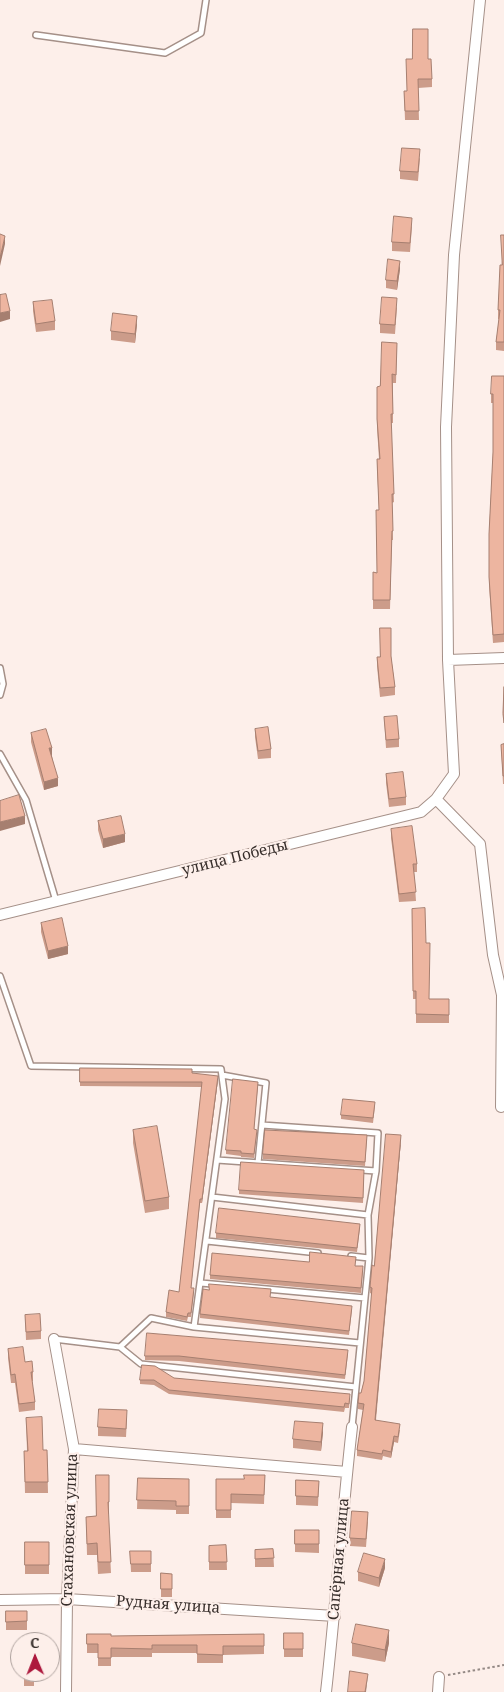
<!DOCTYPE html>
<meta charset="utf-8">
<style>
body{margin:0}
#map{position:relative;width:504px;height:1692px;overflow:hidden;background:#fdefea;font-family:"Noto Serif",serif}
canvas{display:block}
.north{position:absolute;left:10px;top:1632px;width:50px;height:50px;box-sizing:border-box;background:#fdefea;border:1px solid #aea29e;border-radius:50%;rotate:359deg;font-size:14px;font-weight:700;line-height:20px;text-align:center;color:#372e2b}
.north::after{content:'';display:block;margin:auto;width:18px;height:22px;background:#ad183d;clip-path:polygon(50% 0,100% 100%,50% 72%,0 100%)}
</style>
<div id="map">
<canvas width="504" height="1692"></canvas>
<div class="north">С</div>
</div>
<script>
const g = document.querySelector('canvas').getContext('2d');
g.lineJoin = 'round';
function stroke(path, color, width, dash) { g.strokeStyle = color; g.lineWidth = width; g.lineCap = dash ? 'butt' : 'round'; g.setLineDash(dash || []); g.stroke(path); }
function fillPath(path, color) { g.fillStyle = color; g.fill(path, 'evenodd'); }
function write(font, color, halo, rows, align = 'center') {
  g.font = font + ' "Noto Serif",serif'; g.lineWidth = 4.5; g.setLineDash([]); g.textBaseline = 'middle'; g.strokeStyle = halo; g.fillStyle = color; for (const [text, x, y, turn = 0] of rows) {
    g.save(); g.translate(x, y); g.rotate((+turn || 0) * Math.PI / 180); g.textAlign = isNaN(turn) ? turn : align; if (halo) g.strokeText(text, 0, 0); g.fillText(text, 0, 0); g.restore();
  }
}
const lane = new Path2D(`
 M36,35L165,53L201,33L206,0
 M0,668L3,684L0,695
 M0,754L26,800L56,901
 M0,976L31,1066L221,1069L225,1099L194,1327
 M222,1075L266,1083L258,1163
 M262,1125L378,1133L376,1171
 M217,1160L376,1171L368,1215
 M212,1197L368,1215L369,1258L352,1427
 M207,1241L318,1253
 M351,1256L369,1258
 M201,1283L365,1298
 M54,1339L120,1347L151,1318L194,1327L360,1343
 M120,1347L141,1364L356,1387`);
const street = new Path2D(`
 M448,660L504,658
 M436,799L480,844L493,955L502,995L501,1107
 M0,915L421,812L436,799L454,774L448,660L446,427L454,255L480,0
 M54,1339L74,1449L67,1599L66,1692
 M74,1449L347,1472
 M0,1600L67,1599L335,1616
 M326,1692C336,1604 342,1515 352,1427
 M438,1692L439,1677`);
stroke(lane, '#a59088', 8);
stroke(street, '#a59088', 12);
stroke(new Path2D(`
 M448,1675L504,1665`), '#948985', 2, [2.5, 2.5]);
stroke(lane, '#fff', 5);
stroke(street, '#fff', 10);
fillPath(new Path2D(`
 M428,59L432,79V87L418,88L419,120H405L404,91H407Z
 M420,158L418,181L400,179V171Z
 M412,226L410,252L392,251V242Z
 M504,235V351L496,350V342L499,319H498V310Z
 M400,269L397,290L386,288V280Z
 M33,302L55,321V330L36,332L33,311Z
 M397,307L395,334L380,333V324Z
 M137,324L135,343L111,340V331Z
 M397,343L396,383H393V423H391L394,502L392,503L393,540H392L390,609H373V572L377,573L379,510L377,468V459H379L377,428V387L380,386Z
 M504,376V642L493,643L489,585V534L493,452V403H491V394Z
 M391,656L395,687V695L380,697L377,666V657Z
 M384,717L399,739V747L386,748Z
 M255,729L271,749V758L258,759L255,737Z
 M31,733L52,756L58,786L44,790L31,742Z
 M504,744V784H503L501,745Z
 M386,774L406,797V805L389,807L386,783Z
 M98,821L125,842L103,848L98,830Z
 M391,829L417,864V872H414L416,901L399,902L391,838Z
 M412,909L426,943L429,999H449V1023H416V999H413Z
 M41,923L68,954L48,959L41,932Z
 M80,1068L192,1073L218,1080L202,1203H200L191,1288L194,1293L191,1317H188L187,1321L166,1317V1312L179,1292L202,1087L80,1086Z
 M258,1086L254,1129L257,1134L254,1158L241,1157V1156L226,1154V1150Z
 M375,1106L373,1123L341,1119V1115Z
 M133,1130L169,1197V1209L145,1213L133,1143Z
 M367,1139L365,1166L263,1159V1154Z
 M401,1141L376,1420L400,1430L398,1443L394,1442L391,1458L383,1456L382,1460L357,1456V1450L363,1410L358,1409V1403L364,1381L372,1294L370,1293V1287Z
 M364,1175L363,1203L239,1194V1190Z
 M360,1228L357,1252L216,1238V1233Z
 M355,1266L363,1271L361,1293L210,1279V1275Z
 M270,1297L352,1310L349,1335L200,1318V1314Z
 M25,1315L41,1331V1339L26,1340Z
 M8,1349L25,1362L33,1372V1381H32L35,1402V1410L19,1412L15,1383H11L8,1358Z
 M348,1354L345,1379L179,1361L145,1360V1356Z
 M174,1378L350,1398L349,1408H345L344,1412L169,1394L154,1385L140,1384V1380Z
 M26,1418L43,1450H47L48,1493H25L24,1451H27Z
 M127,1418L126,1437L98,1436V1427Z
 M323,1432L321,1451L293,1448V1439Z
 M109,1475V1514H108L111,1573L98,1574L97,1555H87L86,1517L96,1516Z
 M265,1475L264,1504L231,1503V1518H216V1479H244Z
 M138,1478L189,1479V1514H176V1510L137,1509Z
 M296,1480L319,1481L318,1506L296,1505Z
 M368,1521L366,1547L350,1546V1538Z
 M295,1530H319V1553L295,1552Z
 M25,1542H49V1574H25Z
 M226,1545L227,1570H209V1546Z
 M273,1549L274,1567H255V1550Z
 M130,1551H151V1572H131Z
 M385,1568L379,1587L358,1581V1572Z
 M161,1573L172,1574V1597H161Z
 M6,1611H27V1630H6Z
 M284,1633H303V1657H284Z
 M87,1634L111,1636L264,1634V1654L223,1655V1663H197V1653H152V1657H111V1666H98V1653H87Z
 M352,1643H389L385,1662L352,1656Z
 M24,1672H34V1686H24Z`), '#cc9c8a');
fillPath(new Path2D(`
 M5,236V244L0,266V258Z
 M400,261V269L397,290V281Z
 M10,311V319L0,322V313Z
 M137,316V324L135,343V334Z
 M49,748H52V756L49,757Z
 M58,778V786L44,790V782Z
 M25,816V824L0,831V822Z
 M125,834V842L103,848V839Z
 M68,946V954L48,959V951Z
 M218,1076V1080L202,1203V1199Z
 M401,1135V1141L375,1426V1420Z
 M323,1423V1432L321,1451V1442Z
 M394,1436V1442L391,1458V1452Z
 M385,1559V1568L379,1587V1578Z
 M389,1630V1643L385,1662V1650Z
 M368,1674L366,1692H365Z`), '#a67f70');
const building = new Path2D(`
 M413,29H428V59H431L432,79H418L419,111H405L404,91H407L406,59H412Z
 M402,148L420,149L418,172L400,171Z
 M394,216L412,218L410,243L392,242Z
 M0,234L5,236L0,258Z
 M501,235H504V342H496L500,310H498L500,265H502Z
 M388,259L400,261L397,281L386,280Z
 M6,294L10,311L0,313V295Z
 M382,297L397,298L395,325L380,324Z
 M52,300L55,321L36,324L33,302Z
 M113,313L137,316L135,334L111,331Z
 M382,342L397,343L396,375L392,374L393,414H391L394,494H392L393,531H392L390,600H373V572L377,573L376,510H379L377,459H380L377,419V387L380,386Z
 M492,376H504V634L493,635L489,577V534L493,452V394H491Z
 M380,628H391V656L395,687L380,688L377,657H380Z
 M504,687V723L503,714Z
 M397,716L399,739L386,740L384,717Z
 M268,727L271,749L258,751L255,729Z
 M46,729L52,748H49L58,778L44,782L31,733Z
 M504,744V776H503L501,745Z
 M403,772L406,797L389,799L386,774Z
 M19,795L25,816L0,822V801Z
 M121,816L125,834L103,839L98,821Z
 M412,826L417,864H413L416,892L399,894L391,829Z
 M425,908L426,943H430L429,999H449V1015L416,1014V991H413L412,909Z
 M62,918L68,946L48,951L41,923Z
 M80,1068L192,1069V1073L218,1076L202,1199H200L191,1288H194L191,1313H188L187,1317L166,1312L169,1290L179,1292L202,1082H80Z
 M233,1079L258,1082L254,1129L257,1130L254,1154L241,1153V1151L226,1150Z
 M343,1099L375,1102L373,1118L341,1115Z
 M157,1126L169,1197L145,1201L133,1130Z
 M265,1130L367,1135L365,1162L263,1154Z
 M386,1134L401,1135L375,1420L400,1424L398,1437L394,1436L391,1452L383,1450L382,1454L357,1450L364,1404L358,1403L359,1393H361L364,1381L372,1288L370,1287L372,1265L374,1266Z
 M241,1162L364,1170L363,1198L239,1190Z
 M219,1208L360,1224L357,1248L216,1233Z
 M310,1252L356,1257L355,1266H363L361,1288L210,1275L212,1253L309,1262Z
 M209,1284L271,1289L270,1297L352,1306L349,1331L200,1314L203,1289L209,1290Z
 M40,1314L41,1331L26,1332L25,1315Z
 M147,1333L348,1350L345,1375L179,1356H145Z
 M23,1347L25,1362L32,1361L33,1372H31L35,1402L19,1404L15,1374L11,1375L8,1349Z
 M142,1365L155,1366L174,1378L350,1394L349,1404L345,1403L344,1407L169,1390L154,1380H140Z
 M99,1409L127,1410L126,1429L98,1427Z
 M42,1417L43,1450H47L48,1482H25L24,1451H28L26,1418Z
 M295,1421L323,1423L321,1442L293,1439Z
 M96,1475H109V1502H108L111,1562H98L97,1543L87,1544L86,1517L96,1516Z
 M244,1475H265L264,1495L231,1494V1510H216V1479H244Z
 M138,1478L189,1479V1506H176V1501L137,1500Z
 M296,1480L319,1481L318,1497L296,1496Z
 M352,1511L368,1512L366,1539L350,1538Z
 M295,1530H319V1544H295Z
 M25,1542H49V1565H25Z
 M226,1545L227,1562H209V1546Z
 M273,1549L274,1558L255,1559V1550Z
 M130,1551H151V1564H131Z
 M364,1553L385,1559L379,1578L358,1572Z
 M161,1573L172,1574V1589H161Z
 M6,1611H27V1621L6,1622Z
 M356,1624L389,1630L385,1650L352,1643Z
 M284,1633H303V1649H284Z
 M87,1634H111V1636L264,1634V1646H223V1655L197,1654V1645H152V1649L111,1648V1658H98V1644H87Z
 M350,1671L368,1674L365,1692H348Z
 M24,1672H34V1677H24Z`);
fillPath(building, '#edb5a0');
stroke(building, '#a67f70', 1);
write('15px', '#372e2b', '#fdefea', [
 ["улица Победы",235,858,-14],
 ["Стахановская улица",70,1530,-88],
 ["Сапёрная улица",339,1559,-85],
 ["Рудная улица",168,1605,4]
]);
</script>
